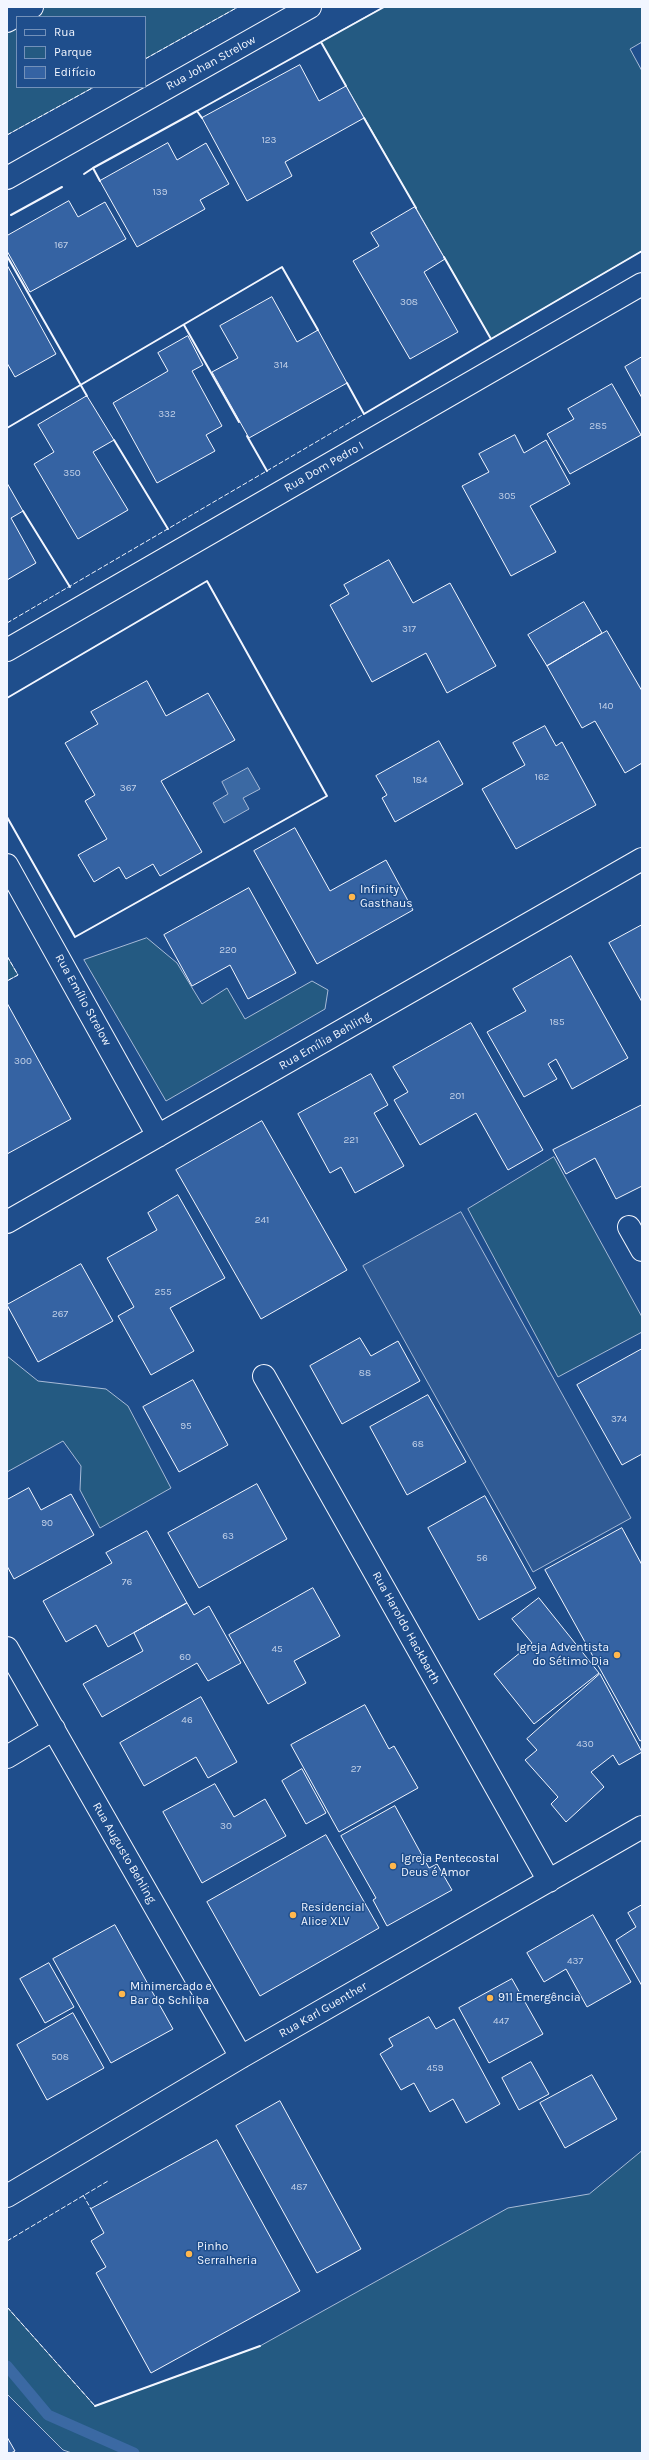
<!DOCTYPE html>
<meta charset="utf-8">
<style>
body{margin:0}
#map{position:relative;width:649px;height:2460px;overflow:hidden;background:#1f4e8c;font-family:Karla,sans-serif}
canvas{display:block}
.frame{position:absolute;inset:0;border:8px solid #f2f6ff;pointer-events:none}
.legend{position:absolute;left:16px;top:16px;width:130px;height:72px;box-sizing:border-box;background:#1f4e8c;border:1px solid #7391ba;margin:0;padding:5px 7px;list-style:none;font-size:12px;color:#f2f6ff}
.legend li{display:flex;align-items:center;gap:8px;height:20px}
.legend b{width:20px;border:1px solid #7391ba}
</style>
<div id="map">
<canvas width="649" height="2460"></canvas>
<div class="frame"></div>
<ul class="legend">
<li><b style="height:5px;background:#1f4e8c"></b>Rua</li>
<li><b style="height:11px;background:#245a82"></b>Parque</li>
<li><b style="height:11px;background:#3563a3"></b>Edifício</li>
</ul>
</div>
<script>
const g = document.querySelector('canvas').getContext('2d');
g.lineJoin = 'round';
function fillPath(path, color) { g.fillStyle = color; g.fill(path, 'evenodd'); }
function stroke(path, color, width, dash) { g.strokeStyle = color; g.lineWidth = width; g.lineCap = dash ? 'butt' : 'round'; g.setLineDash(dash || []); g.stroke(path); }
function write(font, color, halo, rows, align = 'center') {
  g.font = font + ' Karla,sans-serif'; g.lineWidth = 3; g.setLineDash([]); g.textBaseline = 'middle'; g.strokeStyle = halo; g.fillStyle = color; for (const [text, x, y, turn = 0] of rows) {
    g.save(); g.translate(x, y); g.rotate((+turn || 0) * Math.PI / 180); g.textAlign = isNaN(turn) ? turn : align; if (halo) g.strokeText(text, 0, 0); g.fillText(text, 0, 0); g.restore();
  }
}
const green = new Path2D(`
 M7,7H238L145,59V17H17V87H94L7,135Z
 M384,7H642V42L630,49L642,71V251L491,339L321,42Z
 M147,938L177,963L202,1004L227,988L245,1019L312,981L328,990L325,1009L166,1101L84,960Z
 M7,956L18,975L7,981Z
 M554,1157L642,1317V1332L558,1377L468,1209Z
 M7,1356L38,1381L106,1389L128,1406L171,1488L100,1528L80,1490L81,1466L63,1441L7,1472Z
 M642,2151V2453H72L63,2450L7,2394V2307L95,2406L260,2346L508,2208L589,2194Z`);
fillPath(green, '#245a82');
stroke(green, '#a8bbd7', 1);
const parking = new Path2D(`
 M461,1212L631,1518L533,1572L363,1266Z`);
fillPath(parking, '#305b95');
stroke(parking, '#a8bbd7', 1);
const water = new Path2D(`
 M248,768L260,789L243,798L249,809L224,823L213,803L228,794L222,782Z`);
fillPath(water, '#3b69a3');
stroke(water, '#a8bbd7', 1);
stroke(new Path2D(`
 M7,2366L48,2415L134,2453`), '#3b69a3', 11);
const building = new Path2D(`
 M300,65L319,101L346,86L364,118L285,162L292,176L247,201L202,118Z
 M168,143L177,160L206,143L229,184L200,200L205,209L137,247L100,181Z
 M69,201L78,217L105,202L126,239L30,292L7,251V236Z
 M415,207L445,259L424,272L458,332L410,359L353,261L379,246L371,233Z
 M7,265L56,354L15,377L7,363Z
 M272,297L297,342L318,330L347,383L249,438L212,372L238,358L220,326Z
 M188,336L203,365L192,371L222,426L206,435L215,451L157,483L113,403L168,371L158,353Z
 M642,357V398L625,367Z
 M612,384L641,435L570,474L547,434L574,419L568,409Z
 M87,396L114,440L93,452L128,510L78,539L34,464L54,452L38,425Z
 M515,435L524,453L546,440L570,484L530,506L556,552L511,576L462,486L489,472L479,454Z
 M7,483L23,511L11,518L36,563L7,580Z
 M389,560L413,603L450,583L496,666L447,693L426,653L372,682L330,605L349,594L344,585Z
 M584,602L602,633L547,666L528,635Z
 M607,631L642,691V763L625,773L595,721L582,728L547,666Z
 M147,681L166,716L208,693L235,740L161,781L202,852L160,876L153,864L126,879L119,867L94,882L78,855L107,839L85,801L95,795L65,743L98,724L91,712Z
 M545,726L556,746L562,742L596,805L516,849L482,789L525,765L513,743Z
 M439,741L463,784L395,822L382,798L387,795L376,776Z
 M295,828L330,891L386,860L413,910L317,964L254,851Z
 M249,888L296,973L248,999L230,965L192,986L164,935Z
 M642,925V1002L609,943Z
 M571,956L628,1058L572,1089L556,1059L548,1064L557,1079L524,1097L487,1032L526,1011L513,989Z
 M7,1003L71,1119L7,1154Z
 M471,1023L543,1150L508,1170L476,1113L420,1145L394,1100L408,1092L393,1067Z
 M371,1074L388,1105L374,1113L404,1166L355,1193L341,1167L330,1173L298,1114Z
 M642,1105V1186L616,1199L595,1158L566,1174L553,1150Z
 M262,1121L347,1270L261,1319L176,1170Z
 M178,1195L225,1278L170,1308L194,1351L151,1375L118,1316L134,1307L107,1258L157,1230L148,1213Z
 M81,1264L113,1321L38,1362L7,1305Z
 M360,1338L371,1356L398,1341L420,1381L342,1424L310,1366Z
 M642,1349V1454L622,1465L577,1385Z
 M193,1380L228,1445L179,1472L143,1407Z
 M428,1395L466,1462L407,1495L370,1427Z
 M257,1484L287,1539L199,1588L168,1533Z
 M29,1488L41,1510L71,1494L94,1535L14,1579L7,1566V1500Z
 M485,1496L536,1588L479,1620L428,1528Z
 M622,1528L642,1565V1740L640,1741L545,1570Z
 M147,1531L187,1603L108,1647L96,1625L66,1642L43,1601L112,1563L106,1553Z
 M313,1588L340,1636L294,1661L306,1683L268,1704L229,1635Z
 M539,1598L599,1673L534,1724L494,1674L532,1643L512,1619Z
 M187,1603L194,1615L209,1606L241,1663L208,1681L197,1663L102,1717L83,1684L143,1651L134,1633Z
 M600,1674L642,1752L619,1765L613,1755L591,1772L604,1787L566,1822L551,1804L558,1797L525,1760L537,1750L527,1739Z
 M201,1697L237,1762L208,1778L196,1757L144,1786L120,1743Z
 M365,1705L389,1749L394,1746L418,1788L339,1832L291,1745Z
 M302,1769L326,1813L306,1824L282,1781Z
 M215,1784L234,1817L265,1799L286,1836L202,1883L163,1812Z
 M395,1806L429,1868L437,1864L452,1890L387,1926L373,1900L376,1898L341,1836Z
 M326,1835L379,1928L260,1996L207,1902Z
 M642,1905V1986L616,1940L636,1927L628,1913Z
 M593,1915L631,1982L587,2007L566,1969L544,1982L527,1953Z
 M115,1925L173,2029L111,2063L53,1959Z
 M49,1963L74,2007L45,2023L20,1979Z
 M512,1979L543,2034L489,2063L459,2008Z
 M73,2013L104,2068L47,2100L17,2045Z
 M429,2017L436,2029L454,2019L500,2104L466,2123L453,2099L430,2112L414,2083L401,2090L380,2054L393,2046L389,2039Z
 M531,2062L549,2094L519,2110L502,2078Z
 M592,2075L617,2119L565,2148L540,2103Z
 M280,2101L361,2249L317,2273L236,2126Z
 M217,2140L300,2291L151,2373L96,2273L106,2267L91,2241L104,2233L91,2209Z
 M7,2437L15,2451L11,2453H7Z`);
fillPath(building, '#3563a3');
stroke(building, '#f2f6ff', 1);
const minor = new Path2D(`
 M7,21L32,7
 M7,178L310,7
 M7,650L642,284
 M7,865L158,1136
 M7,1222L642,859
 M629,1227L642,1250
 M264,1376L549,1881
 M7,1648L241,2057
 M7,1757L54,1729
 M7,2196L241,2057L642,1827`);
stroke(minor, '#f2f6ff', 24);
stroke(minor, '#1f4e8c', 22);
stroke(new Path2D(`
 M145,59L238,7
 M7,135L94,87
 M7,623L364,414
 M7,956L18,975L7,981
 M83,2195L91,2209
 M7,2241L108,2181
 M7,2307L95,2406`), '#f2f6ff', 1, [5, 2]);
stroke(new Path2D(`
 M346,86L321,42L384,7
 M202,118L197,111L321,42
 M364,118L416,208
 M84,174L93,168
 M100,181L93,168L197,111
 M11,215L62,187
 M7,256L87,396
 M444,257L491,339L642,251
 M184,325L239,422
 M347,383L364,414L491,339
 M7,428L282,267L318,330
 M247,436L267,471
 M114,440L168,529
 M23,511L70,587
 M7,698L207,581L327,796L75,937L7,817
 M95,2406L260,2346`), '#f2f6ff', 2);
for (const [x, y, r, color] of [
 [352,897,4,"#ffb74d"],
 [617,1655,4,"#ffb74d"],
 [393,1866,4,"#ffb74d"],
 [293,1915,4,"#ffb74d"],
 [122,1994,4,"#ffb74d"],
 [490,1998,4,"#ffb74d"],
 [189,2254,4,"#ffb74d"]
]) { const dot = new Path2D(); dot.arc(x, y, r, 0, 2 * Math.PI); g.fillStyle = color; g.fill(dot); stroke(dot, '#1f4e8c', 1.5); }
write('10px', '#c3d1e8', null, [
 ["123",269,140],
 ["139",160,192],
 ["167",61,245],
 ["308",409,302],
 ["314",281,365],
 ["332",167,414],
 ["285",598,426],
 ["350",72,473],
 ["305",507,496],
 ["317",409,629],
 ["140",606,706],
 ["162",542,777],
 ["184",420,780],
 ["367",128,788],
 ["220",228,950],
 ["185",557,1022],
 ["300",23,1061],
 ["201",457,1096],
 ["221",351,1140],
 ["241",262,1220],
 ["255",163,1292],
 ["267",60,1314],
 ["88",365,1373],
 ["374",619,1419],
 ["95",186,1426],
 ["68",418,1444],
 ["90",47,1523],
 ["63",228,1536],
 ["56",482,1558],
 ["76",127,1582],
 ["45",277,1649],
 ["60",185,1657],
 ["46",187,1720],
 ["430",585,1744],
 ["27",356,1769],
 ["30",226,1826],
 ["437",575,1961],
 ["447",501,2021],
 ["508",60,2057],
 ["459",435,2068],
 ["487",299,2187]
]);
write('12px', '#f2f6ff', '#1f4e8c', [
 ["Rua Johan Strelow",211,63,-29],
 ["Rua Dom Pedro I",324,467,-30],
 ["Rua Emílio Strelow",83,1000,61],
 ["Rua Emília Behling",325,1041,-30],
 ["Rua Haroldo Hackbarth",406,1628,61],
 ["Rua Augusto Behling",124,1853,60],
 ["Rua Karl Guenther",323,2010,-30]
]);
write('12px', '#f2f6ff', '#1f4e8c', [
 ["Infinity",360,890],
 ["Gasthaus",360,904],
 ["Igreja Adventista",609,1648,"right"],
 ["do Sétimo Dia",609,1662,"right"],
 ["Igreja Pentecostal",401,1859],
 ["Deus é Amor",401,1873],
 ["Residencial",301,1908],
 ["Alice XLV",301,1922],
 ["Minimercado e",130,1987],
 ["Bar do Schliba",130,2001],
 ["911 Emergência",498,1998],
 ["Pinho",197,2247],
 ["Serralheria",197,2261]
], 'left');
</script>
